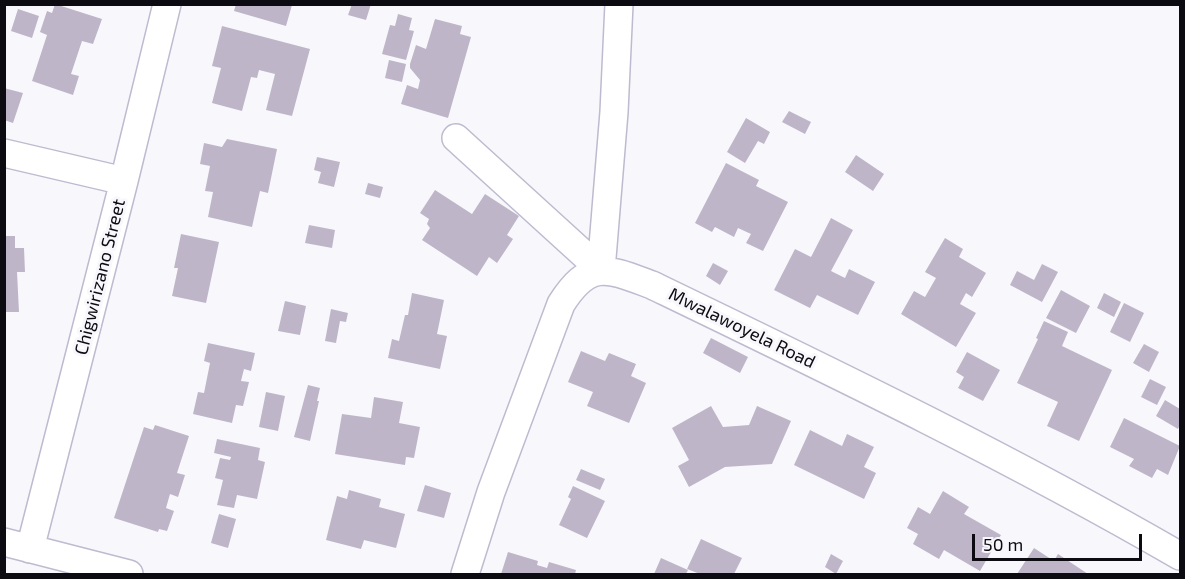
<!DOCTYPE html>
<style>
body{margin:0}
#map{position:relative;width:1185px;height:579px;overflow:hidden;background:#f8f8fc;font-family:"Exo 2",sans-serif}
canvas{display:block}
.frame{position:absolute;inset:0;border:6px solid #0c0b12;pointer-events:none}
.scale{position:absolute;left:972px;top:534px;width:170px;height:27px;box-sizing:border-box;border:3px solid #0c0b12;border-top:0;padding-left:8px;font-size:18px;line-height:21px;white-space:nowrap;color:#0c0b12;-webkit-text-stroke:4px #f8f8fc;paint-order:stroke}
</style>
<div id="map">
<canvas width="1185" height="579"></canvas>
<div class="frame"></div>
<div class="scale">50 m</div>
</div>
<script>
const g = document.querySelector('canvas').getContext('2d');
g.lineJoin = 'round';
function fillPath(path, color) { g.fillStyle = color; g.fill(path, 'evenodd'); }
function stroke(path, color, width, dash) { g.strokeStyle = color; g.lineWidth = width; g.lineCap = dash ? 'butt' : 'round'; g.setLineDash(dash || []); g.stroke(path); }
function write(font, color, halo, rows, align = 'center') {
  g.font = font + ' "Exo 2",sans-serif'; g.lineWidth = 6; g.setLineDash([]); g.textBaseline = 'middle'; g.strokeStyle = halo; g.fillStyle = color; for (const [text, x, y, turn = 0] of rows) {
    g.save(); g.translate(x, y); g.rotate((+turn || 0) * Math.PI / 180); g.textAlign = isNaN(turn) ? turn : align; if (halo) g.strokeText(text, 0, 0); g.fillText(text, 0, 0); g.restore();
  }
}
fillPath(new Path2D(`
 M55,4L102,19L93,44L82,41L71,74L79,76L73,95L32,81L47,35L40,32L47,11L52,13Z
 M236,4H291L292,5L286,26L234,11Z
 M352,4H371L366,20L348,15Z
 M18,9L39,16L32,38L11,31Z
 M398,14L412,18L409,30L414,31L406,60L382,54L390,25L395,26Z
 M435,19L462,26L460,34L471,37L448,118L401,104L407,85L418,89L420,80L410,68V64L416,45L426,49Z
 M222,26L310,49L292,116L266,110L275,74L259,70L257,78L251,77L242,111L212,103L221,68L212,66Z
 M389,60L406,64L402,82L385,78Z
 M4,88L23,93L13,123L4,120Z
 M789,111L811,122L805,134L782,122Z
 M746,118L770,132L764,144L758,141L745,163L727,152Z
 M227,139L277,149L268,193L260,191L252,227L208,217L213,192L205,191L210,166L200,164L204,143L222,147Z
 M856,155L884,174L873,191L845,172Z
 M317,157L340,162L334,187L318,183L321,172L314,170Z
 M726,163L759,180L756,186L788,202L763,251L746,243L751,234L738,228L734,237L715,227L712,232L695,223Z
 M368,183L383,187L380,198L365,194Z
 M435,190L472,214L485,194L519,216L507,235L513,239L497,263L489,257L477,276L422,240L430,228L427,224L429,219L420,213Z
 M831,218L853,230L831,271L845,278L849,269L875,282L858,315L817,295L810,308L774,290L795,249L811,257Z
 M309,225L335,230L332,248L305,243Z
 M181,234L219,242L206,303L172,296L178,268H174Z
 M4,236H15V248H24L25,272H17L19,312H4Z
 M945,238L963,249L959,257L986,273L972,297L966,293L960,304L976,313L956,347L901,314L914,291L925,297L936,278L925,272Z
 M713,263L728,271L720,285L706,276Z
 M1042,264L1058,272L1042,302L1010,285L1017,271L1034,280Z
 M1061,290L1090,306L1076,333L1046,318Z
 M412,293L444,300L437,334L447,336L440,369L388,358L392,339L399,341L405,315H408Z
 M1104,293L1121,302L1114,317L1097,308Z
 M285,301L306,306L300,335L278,331Z
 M1124,303L1144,313L1130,342L1110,332Z
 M331,309L348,313L346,322L340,321L336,343L325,341Z
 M1044,321L1068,332L1062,346L1112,370L1079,441L1047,426L1058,402L1017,383L1038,339L1036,338Z
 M711,338L748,357L740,373L703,353Z
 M208,343L255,353L251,371L244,369L241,381L249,382L243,406L236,405L232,423L193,414L198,392L204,393L210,363L204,361Z
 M1144,344L1159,352L1149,372L1133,363Z
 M581,351L605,361L609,353L636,364L631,376L646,383L629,423L587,406L593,392L568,382Z
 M967,352L1000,370L983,401L958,388L964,377L956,372Z
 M1150,379L1166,387L1157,405L1141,397Z
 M308,385L320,388L317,401H319L310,441L294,437Z
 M266,392L285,396L278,431L259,427Z
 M374,397L403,402L399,423L420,427L414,458L406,457L405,465L335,454L342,414L371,418Z
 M1165,400L1180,409V425L1178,429L1156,416Z
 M711,406L723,427L749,425L757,406L791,421L772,464L725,467L689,487L678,466L689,460L672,428Z
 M1124,418L1180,446L1168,475L1157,469L1152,478L1129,466L1134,459L1110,447Z
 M155,425L189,436L177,473L185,475L178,497L170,494L166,508L174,511L167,531L159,529L158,532L114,518L144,427L153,430Z
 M810,430L842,446L847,434L874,447L864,467L876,473L864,499L794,465Z
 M217,439L260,448L258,460L265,462L257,499L237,495L234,508L217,505L223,480L215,478L220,458L230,460L231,457L214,453Z
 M581,469L605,479L600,490L576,480Z
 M425,485L451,493L444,518L417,511Z
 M573,486L605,501L587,538L559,525L571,499L568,497Z
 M349,490L381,499L379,507L405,514L396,548L364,540L361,549L326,540L337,496L347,499Z
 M943,491L969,507L964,514L1001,535L980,571L944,550L939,559L913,544L918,534L907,528L918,507L930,514Z
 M219,514L236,519L228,548L211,543Z
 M701,539L742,558L734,574H700L687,569Z
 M1034,548L1054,561L1058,554L1088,574H1017Z
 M508,552L538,561L537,565L547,568L549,562L576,570L575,574H501Z
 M831,554L843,561L836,574L825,567Z
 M661,558L688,570L686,574H654Z`), '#bfb5c8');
const minor = new Path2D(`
 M456,138L601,270
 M4,153L124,181
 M601,270L614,112L619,4
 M4,542L129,574
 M30,549L124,181L167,4
 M465,574L491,492L561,304C590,258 609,269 652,285C830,371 1009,457 1180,556`);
stroke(minor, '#bdbbcf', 30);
stroke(minor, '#fff', 27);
write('18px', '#0c0b12', '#f8f8fc', [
 ["Chigwirizano Street",100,277,-76],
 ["Mwalawoyela Road",742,328,26]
]);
</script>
